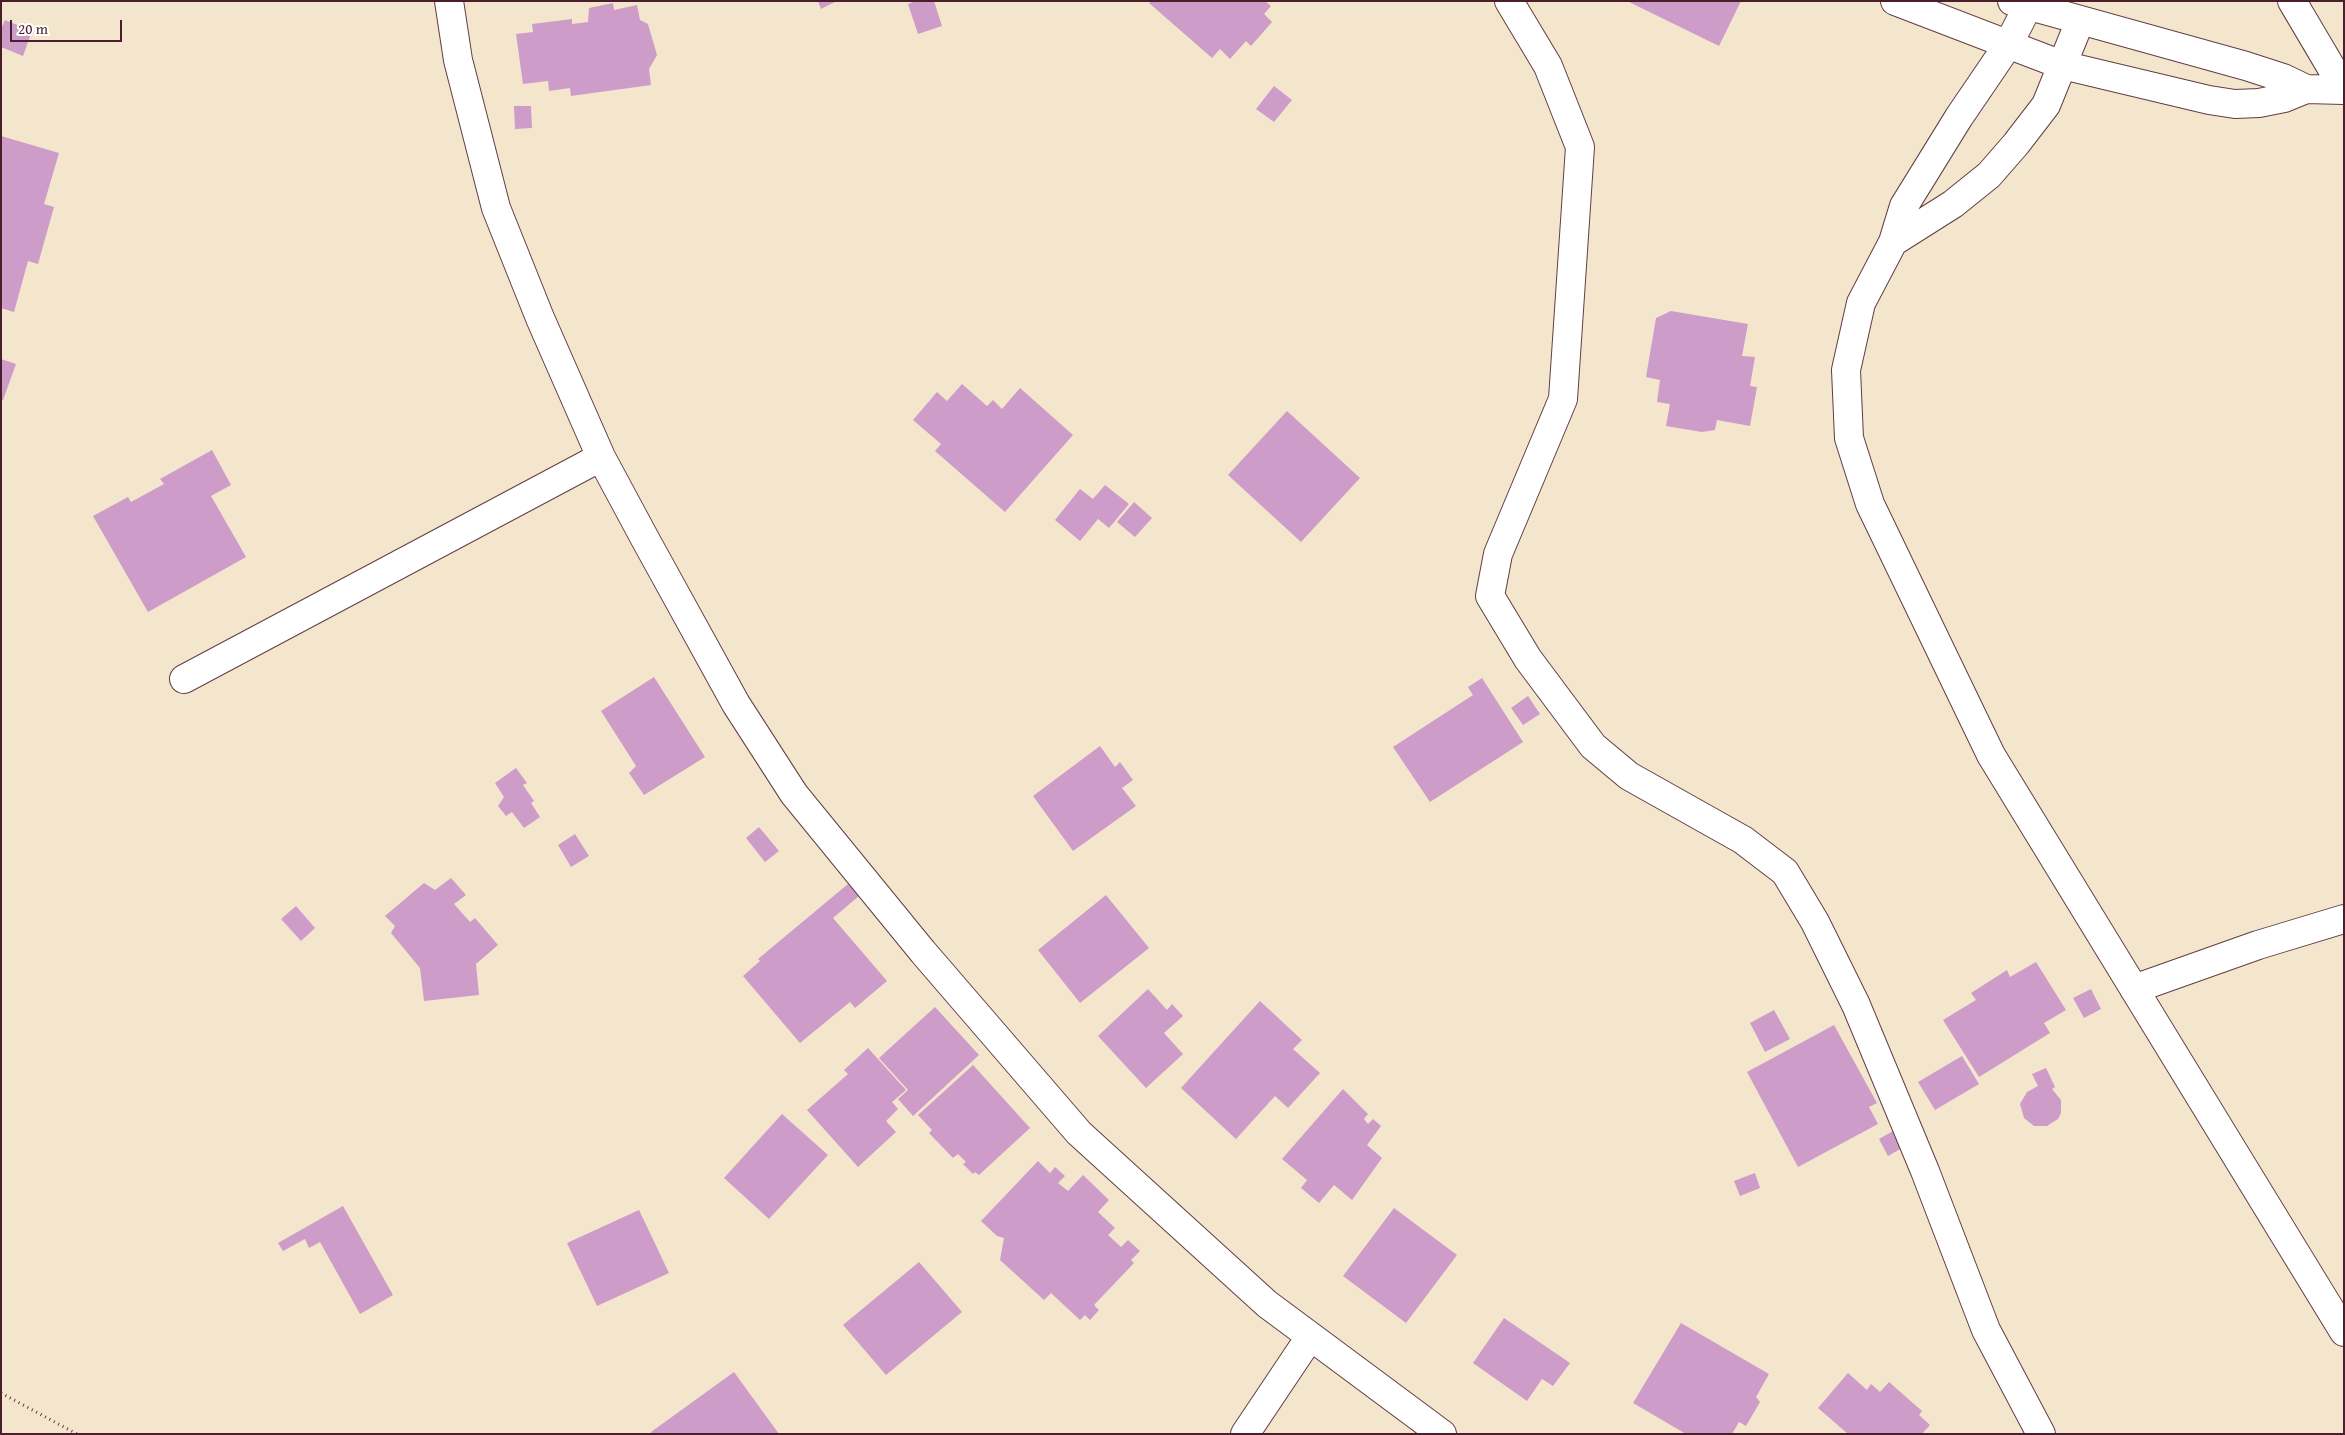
<!DOCTYPE html>
<style>
body{margin:0}
#map{position:relative;width:2345px;height:1435px;overflow:hidden;background:#f3e6cd;font-family:"Gentium Book Plus",serif}
canvas{display:block}
.frame{position:absolute;inset:0;border:2px solid #4a1f2b;pointer-events:none}
.scale{position:absolute;left:10px;top:20px;width:112px;height:22px;box-sizing:border-box;border:2px solid #4a1f2b;border-top:0;padding-left:6px;font-size:15px;line-height:18px;white-space:nowrap;color:#4a1f2b;-webkit-text-stroke:4px #fff;paint-order:stroke}
</style>
<div id="map">
<canvas width="2345" height="1435"></canvas>
<div class="frame"></div>
<div class="scale">20 m</div>
</div>
<script>
const g = document.querySelector('canvas').getContext('2d');
g.lineJoin = 'round';
function fillPath(path, color) { g.fillStyle = color; g.fill(path, 'evenodd'); }
function stroke(path, color, width, dash) { g.strokeStyle = color; g.lineWidth = width; g.lineCap = dash ? 'butt' : 'round'; g.setLineDash(dash || []); g.stroke(path); }
fillPath(new Path2D(`
 M818,1H837L821,9Z
 M916,1H934L942,26L918,34L908,4Z
 M1151,1H1265L1271,6L1264,14L1272,22L1251,46L1246,41L1230,59L1220,49L1212,58L1149,3Z
 M1627,1H1741L1719,46Z
 M613,3L614,10L637,5L640,20L648,24L657,55L649,69L651,85L571,96L570,88L549,91L548,81L523,84L516,34L533,32L532,24L572,19V24L588,22L589,8Z
 M5,20L32,31L23,56L1,47V29Z
 M1274,86L1292,100L1274,122L1256,109Z
 M514,106H531L532,128L515,129Z
 M1,136L59,153L44,204L54,207L38,264L28,261L14,312L1,308Z
 M1671,311L1748,324L1742,356L1755,357L1750,386L1757,387L1750,426L1717,420L1715,430L1702,432L1666,426L1670,404L1657,402L1660,380L1646,377L1656,318Z
 M1,359L16,364L3,400H1Z
 M962,384L987,406L993,400L1002,409L1020,388L1073,435L1005,512L935,451L941,444L913,420L937,392L947,401Z
 M1287,411L1360,478L1301,542L1228,475Z
 M212,450L231,485L211,496L246,557L148,612L93,516L128,497L131,502L164,484L160,479Z
 M1105,485L1129,504L1109,528L1098,519L1080,541L1055,520L1080,489L1093,499Z
 M1134,502L1152,518L1135,537L1117,522Z
 M654,677L705,757L644,795L629,773L636,766L601,711Z
 M1482,678L1523,742L1430,802L1393,747L1473,695L1468,687Z
 M1528,696L1540,714L1523,725L1511,708Z
 M1100,746L1115,767L1120,762L1133,780L1122,788L1136,806L1073,851L1033,796Z
 M516,768L527,783L523,785L534,801L531,803L540,817L524,828L512,812L506,816L498,806L504,797L495,783Z
 M759,827L779,851L765,862L746,838Z
 M575,834L589,856L571,867L558,845Z
 M451,878L466,895L454,904L470,922L475,918L498,945L476,964L479,995L424,1001L420,968L391,933L395,926L385,916L424,883L435,890Z
 M848,884L859,896L833,918L887,981L855,1008L850,1002L800,1043L743,976L760,961L758,959Z
 M1106,895L1149,948L1080,1003L1038,950Z
 M296,906L315,928L301,941L281,919Z
 M2036,962L2066,1010L2044,1023L2050,1033L1979,1077L1943,1020L1976,1000L1971,993L2007,970L2010,977Z
 M1148,989L1167,1010L1172,1004L1183,1016L1164,1033L1183,1054L1146,1088L1098,1036Z
 M2091,989L2101,1009L2084,1018L2073,998Z
 M1260,1001L1302,1040L1293,1049L1320,1073L1288,1108L1275,1096L1236,1139L1181,1088Z
 M935,1007L979,1055L913,1116L898,1099L908,1090L879,1058Z
 M1774,1010L1790,1039L1765,1052L1750,1023Z
 M1834,1025L1877,1103L1869,1107L1878,1124L1798,1167L1747,1072Z
 M868,1048L906,1090L892,1102L898,1109L886,1121L896,1132L858,1167L807,1110L848,1074L844,1070Z
 M1962,1056L1979,1084L1935,1110L1918,1082Z
 M973,1065L1030,1128L979,1175L975,1172L973,1174L963,1164L966,1162L958,1154L953,1158L929,1133L932,1130L918,1115Z
 M2046,1068L2055,1087L2052,1089L2061,1100V1113L2058,1119L2047,1126H2034L2024,1118L2020,1104L2027,1092L2038,1086L2032,1074Z
 M1343,1089L1368,1114L1364,1119L1368,1124L1373,1119L1381,1126L1367,1145L1382,1158L1352,1200L1334,1185L1319,1203L1301,1188L1307,1180L1282,1159Z
 M782,1114L828,1155L769,1219L724,1178Z
 M1900,1127L1909,1144L1888,1156L1879,1139Z
 M1038,1161L1050,1173L1055,1167L1065,1176L1058,1183L1068,1191L1083,1175L1109,1200L1098,1212L1115,1228L1108,1235L1121,1247L1128,1240L1140,1251L1131,1260L1134,1263L1094,1305L1099,1310L1090,1320L1085,1315L1080,1320L1051,1293L1044,1300L1000,1260L1004,1238L997,1236L981,1221Z
 M1755,1173L1760,1188L1740,1196L1734,1181Z
 M343,1206L393,1295L360,1314L320,1242L309,1248L305,1239L283,1251L278,1243Z
 M1394,1208L1457,1255L1406,1323L1343,1276Z
 M639,1210L669,1273L597,1306L567,1243Z
 M919,1262L962,1312L886,1375L843,1325Z
 M1504,1318L1570,1363L1553,1386L1542,1379L1527,1401L1473,1363Z
 M1681,1323L1769,1374L1756,1397L1760,1402L1746,1426L1739,1422L1732,1434H1686L1633,1403Z
 M734,1372L779,1434H652L651,1432Z
 M1848,1373L1867,1390L1871,1384L1880,1392L1889,1382L1922,1411L1919,1415L1930,1425L1922,1434H1848L1818,1408Z`), '#cd9cc9');
const minor = new Path2D(`
 M449,1L458,60L496,208L540,318L601,457L644,537L736,704L794,794L923,952L1079,1133L1267,1304L1442,1434
 M1509,1L1548,66L1580,147L1563,399L1498,554L1490,596L1528,659L1593,746L1629,776L1743,840L1785,872L1815,922L1856,1005L1925,1171L1986,1330L2041,1434
 M1895,1L2062,65L2209,100L2235,104L2259,103L2284,98L2306,89L2344,90
 M2012,1L2246,66L2283,78L2306,89
 M2292,1L2344,89
 M2028,6L2008,45L1959,117L1904,206L1893,242L1861,303L1846,370L1849,438L1870,504L1991,755L2344,1332
 M1893,242L1953,204L1989,175L2016,144L2046,105L2080,21
 M184,679L601,457
 M2134,989L2258,945L2344,919
 M1245,1434L1310,1337`);
stroke(minor, '#633d43', 30);
stroke(new Path2D(`
 M1,1393L77,1434`), '#633d43', 3, [1, 4]);
stroke(minor, '#fff', 28);
</script>
